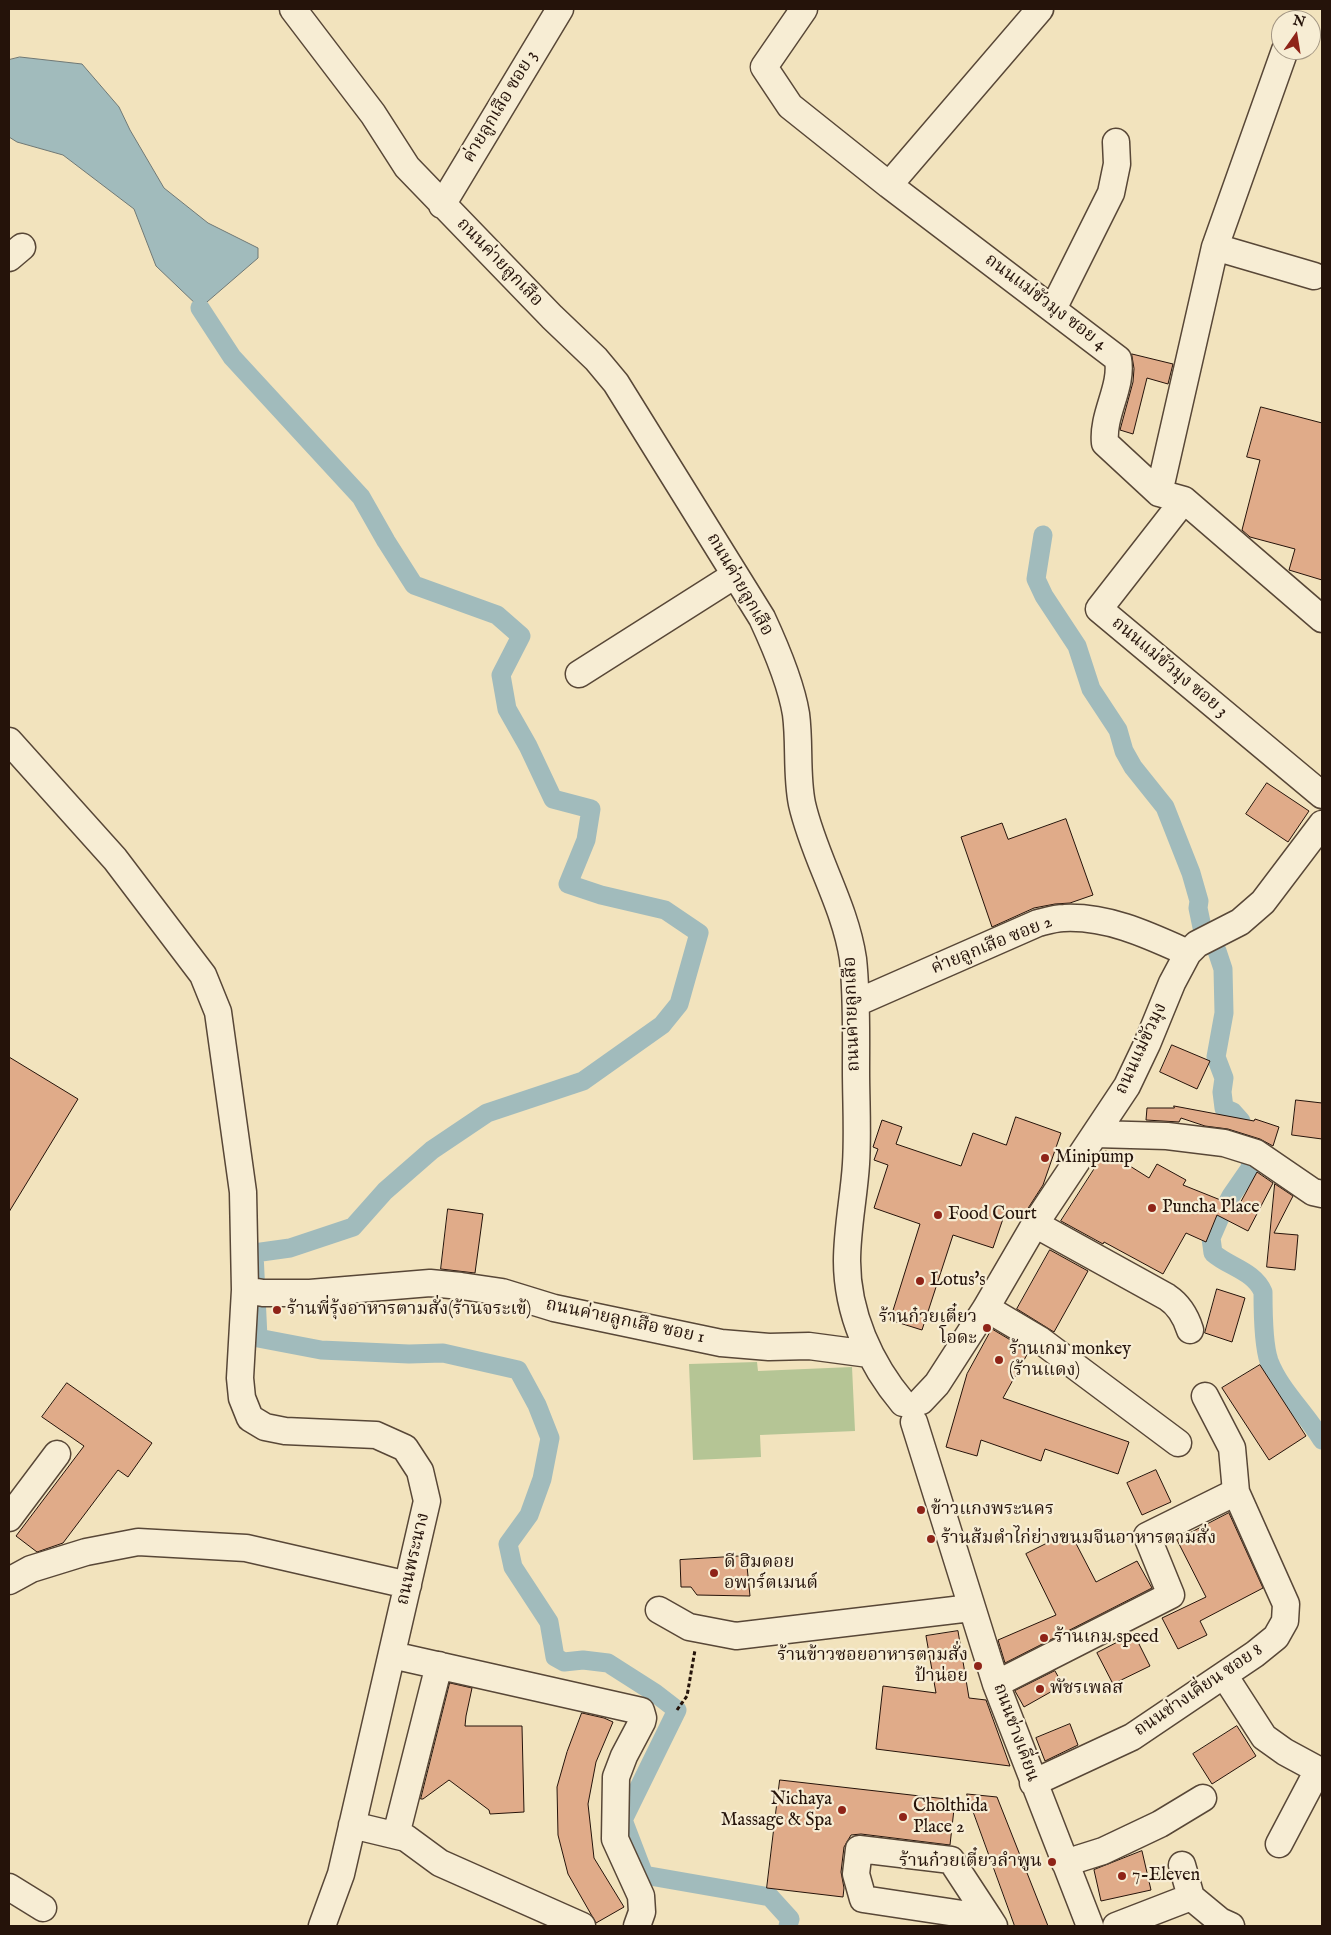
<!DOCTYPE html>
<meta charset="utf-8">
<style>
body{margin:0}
#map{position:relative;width:1331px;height:1935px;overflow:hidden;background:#f2e3bd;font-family:"IM FELL English",serif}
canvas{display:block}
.frame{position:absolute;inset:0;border:10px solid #25130a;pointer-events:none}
.north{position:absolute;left:1271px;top:10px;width:50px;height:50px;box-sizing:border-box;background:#f7edd4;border:1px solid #a39683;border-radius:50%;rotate:13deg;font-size:14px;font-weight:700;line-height:20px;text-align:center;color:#25130a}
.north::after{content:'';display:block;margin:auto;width:18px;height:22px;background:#8f2418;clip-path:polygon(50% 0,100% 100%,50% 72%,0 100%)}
</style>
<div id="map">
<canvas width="1331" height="1935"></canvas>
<div class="frame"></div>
<div class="north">N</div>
</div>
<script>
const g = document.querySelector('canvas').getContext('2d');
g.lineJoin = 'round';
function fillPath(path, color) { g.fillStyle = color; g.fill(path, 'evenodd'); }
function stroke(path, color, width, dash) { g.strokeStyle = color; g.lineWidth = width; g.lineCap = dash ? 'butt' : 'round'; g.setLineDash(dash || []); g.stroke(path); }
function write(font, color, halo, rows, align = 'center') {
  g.font = font + ' "IM FELL English","Noto Serif Thai",serif'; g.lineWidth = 4.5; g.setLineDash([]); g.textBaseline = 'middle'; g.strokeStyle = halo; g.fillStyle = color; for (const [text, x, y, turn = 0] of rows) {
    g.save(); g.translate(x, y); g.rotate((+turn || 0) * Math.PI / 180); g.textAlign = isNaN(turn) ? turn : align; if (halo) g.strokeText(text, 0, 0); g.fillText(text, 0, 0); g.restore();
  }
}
fillPath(new Path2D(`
 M757,1362L758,1371L852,1367L855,1431L760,1435L761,1457L693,1460L689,1364Z`), '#b5c595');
const water = new Path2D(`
 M20,57L82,64L119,107L130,130L164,188L208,223L258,248V258L200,308L156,266L134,209L63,155L17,142L9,137V60Z`);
fillPath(water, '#a1bbbc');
stroke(water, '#6f7875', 1);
stroke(new Path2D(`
 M200,308L232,357L361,497L386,541L414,585L497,615L521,636L501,675L507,709L528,746L553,799L591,809L586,840L568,884L601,895L665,910L699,933L679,1004L662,1025L583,1081L487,1113L432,1150L385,1191L353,1227L290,1248L254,1253L258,1338L321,1350L409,1354L443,1353L518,1370L537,1405L550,1438L542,1479L529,1515L508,1544L513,1567L549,1622L555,1657L564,1662L583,1660L608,1663L655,1693L677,1710L623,1820L644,1875L770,1897L790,1919L788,1926
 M1043,535L1036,579L1044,596L1077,646L1091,689L1118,730L1124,751L1133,767L1165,807L1191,873L1199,901L1198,908L1203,932
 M1212,943L1217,951L1223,969L1224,1013L1216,1057L1224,1078L1222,1092L1224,1108L1233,1112L1241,1121L1242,1139L1249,1151L1251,1167L1231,1196L1221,1215L1211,1238L1213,1253C1229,1267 1254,1271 1263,1292C1263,1310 1263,1344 1269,1361C1280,1390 1306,1413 1322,1440`), '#a1bbbc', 19);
const building = new Path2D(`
 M1132,354L1173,364L1168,384L1147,378L1133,434L1120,430L1133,382L1134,369Z
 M1261,407L1322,423V580L1289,570L1295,549L1250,537L1242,530L1260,460L1247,457Z
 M1267,783L1309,811L1288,842L1246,814Z
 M1066,819L1093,895L1070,903L1055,904L1034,908L992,927L961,837L1002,823L1008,839Z
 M1172,1045L1210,1061L1197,1089L1160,1072Z
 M9,1057L78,1099L9,1212Z
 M1296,1100L1322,1103V1139L1292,1135Z
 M1174,1106L1254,1121L1255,1119L1279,1127L1273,1146L1260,1139L1228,1129L1205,1126L1181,1118L1179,1122L1146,1120L1147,1108H1174Z
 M1016,1117L1061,1133L1043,1185L1023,1216L1006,1210L993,1248L953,1235L922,1330L890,1320L920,1224L874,1208L888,1165L874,1160L878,1149L873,1147L882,1120L902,1127L896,1144L961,1166L973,1133L1006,1145Z
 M1106,1151L1149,1178L1157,1164L1186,1180L1183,1185L1238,1207L1257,1172L1273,1183L1248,1231L1217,1215L1206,1242L1186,1233L1163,1274L1104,1242L1103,1244L1061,1221Z
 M1275,1184L1293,1196L1274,1233L1298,1235L1295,1270L1267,1267Z
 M448,1209L483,1214L475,1273L441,1269Z
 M1050,1250L1088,1271L1054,1332L1017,1309Z
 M1217,1289L1245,1298L1232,1342L1205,1333Z
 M992,1329L1029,1351L1003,1398L1129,1442L1118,1474L1045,1449L1041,1461L981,1440L977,1456L946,1447L967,1374Z
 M1260,1365L1306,1436L1269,1460L1222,1388Z
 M67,1383L152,1443L128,1477L118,1470L63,1543L37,1552L16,1536L84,1446L42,1417Z
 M1156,1470L1171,1502L1142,1515L1127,1483Z
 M1229,1513L1263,1588L1200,1621L1207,1635L1178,1649L1162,1618L1206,1597L1177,1540Z
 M1070,1532L1096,1582L1137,1561L1152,1588L1005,1663L998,1640L1056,1615L1026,1554Z
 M746,1556L750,1596L697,1595L691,1587H681L680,1560Z
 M958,1631L969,1698L986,1700L1010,1766L876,1749L883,1686L936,1693L926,1636Z
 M1134,1634L1150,1666L1113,1684L1097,1653Z
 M1055,1671L1063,1685L1024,1707L1015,1691Z
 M450,1683L472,1688L466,1716L465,1726H522L524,1812L490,1814L489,1810L449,1780L423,1799H421Z
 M582,1713L604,1718L613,1722L596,1762L588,1804L594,1858L624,1907L596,1923L568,1874L558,1835L557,1787L567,1752Z
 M1070,1724L1078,1745L1045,1761L1036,1738Z
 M1237,1726L1256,1756L1212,1784L1193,1754Z
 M780,1780L955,1800L950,1845L861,1834L851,1835L844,1847L841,1872L844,1888L843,1897L767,1888Z
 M967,1794L997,1797L1048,1926H1015Z
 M1142,1851L1151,1890L1101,1901L1094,1870Z`);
fillPath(building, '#e0ab89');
stroke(building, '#25130a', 1);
const minor = new Path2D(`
 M293,9L373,114L407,167L552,317L596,359L616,383L762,618C775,646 791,683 796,714C800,744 796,775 802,804C814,857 845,905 853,959C857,996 856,1033 856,1070C856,1101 858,1133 856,1164C854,1196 847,1229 847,1261C847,1313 870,1364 903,1403
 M804,9L764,67L790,106L889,185L1118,359C1123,387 1102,414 1105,443L1159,493L1184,500L1322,619
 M889,185L1040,9
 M442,205L560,9
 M1215,247L1314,276
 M9,258L22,247
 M1053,309L1111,193L1117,164L1116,142
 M1159,493L1215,247L1285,50
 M1184,500L1099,609L1322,795
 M579,674L735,575
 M9,741L115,859L203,975L218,1012L243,1192L245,1290L240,1378L242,1398L250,1418L265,1427L285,1431L376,1435L405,1448L420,1471L427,1501L341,1874L322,1926
 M856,1003L1038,923C1046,921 1056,918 1064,918C1108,916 1148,935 1188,953
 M1095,1134L1167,1136L1224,1143L1256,1153L1313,1192L1322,1194
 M1035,1224L1167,1297C1179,1305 1186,1317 1190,1330
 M245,1290L263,1293H310L430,1283L461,1286L502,1292L554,1308L721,1343L769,1347L809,1346L869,1354
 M986,1308L1040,1340L1178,1443
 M921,1401L937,1384L986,1308L1035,1224L1127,1086L1147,1044L1172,983L1188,953L1197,944L1240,922L1263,902L1322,824
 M914,1422L996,1684L1090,1926
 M9,1518L57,1454
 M9,1581L31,1569L86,1552L138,1542L246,1548L408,1585
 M659,1610L689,1627L736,1636L971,1608
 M392,1655L641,1711L643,1718L642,1722L624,1756L616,1777L615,1839L641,1896L642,1912L637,1926
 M1224,1675L1264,1737L1285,1752L1322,1772
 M996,1684L1171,1595L1147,1536L1236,1492
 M1033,1783L1132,1737L1255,1654L1276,1637L1285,1621L1286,1604L1236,1492L1232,1448L1205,1396
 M352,1825L406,1838L440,1863L582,1926
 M396,1835L439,1665
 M1279,1844L1318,1770
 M1065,1863L1103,1851L1160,1824L1203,1798
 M1182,1865L1191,1897L1220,1921L1231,1926
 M9,1887L43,1908
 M989,1918L863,1899L856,1874L859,1849L951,1860L989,1918L994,1926
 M1116,1926L1191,1897`);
stroke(minor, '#584737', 29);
stroke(new Path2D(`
 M677,1710L687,1696L695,1650`), '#25130a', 3, [4, 2.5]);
stroke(minor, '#f7edd4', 26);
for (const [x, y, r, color] of [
 [1045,1158,5,"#8f2418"],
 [1152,1208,5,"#8f2418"],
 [938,1215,5,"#8f2418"],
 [920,1281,5,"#8f2418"],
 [277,1310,5,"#8f2418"],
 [987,1328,5,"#8f2418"],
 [999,1360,5,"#8f2418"],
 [921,1510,5,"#8f2418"],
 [931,1539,5,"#8f2418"],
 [714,1573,5,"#8f2418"],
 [1044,1638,5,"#8f2418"],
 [978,1666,5,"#8f2418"],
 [1040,1689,5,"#8f2418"],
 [842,1810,5,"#8f2418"],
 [903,1817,5,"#8f2418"],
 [1052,1862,5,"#8f2418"],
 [1122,1876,5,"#8f2418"]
]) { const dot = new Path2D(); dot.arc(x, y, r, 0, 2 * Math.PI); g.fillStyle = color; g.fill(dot); stroke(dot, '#f7edd4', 2); }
write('18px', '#25130a', '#f7edd4', [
 ["ค่ายลูกเสือ ซอย 3",501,107,-59],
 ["ถนนค่ายลูกเสือ",499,263,46],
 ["ถนนแม่ขัวมุง ซอย 4",1045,303,37],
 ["ถนนค่ายลูกเสือ",739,585,60],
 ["ถนนแม่ขัวมุง ซอย 3",1169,668,40],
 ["ค่ายลูกเสือ ซอย 2",992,946,-22],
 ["ถนนค่ายลูกเสือ",853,1014,-92],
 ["ถนนแม่ขัวมุง",1142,1049,-65],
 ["ถนนค่ายลูกเสือ ซอย 1",625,1322,12],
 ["ถนนพระนาง",414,1559,-77],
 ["ถนนช่างเคี่ยน ซอย 8",1199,1691,-34],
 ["ถนนช่างเคี่ยน",1015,1733,70]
]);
write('18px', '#25130a', '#f7edd4', [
 ["Minipump",1055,1158],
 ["Puncha Place",1162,1208],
 ["Food Court",948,1215],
 ["Lotus's",930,1281],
 ["ร้านพี่รุ้งอาหารตามสั่ง(ร้านจระเข้)",287,1310],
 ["ร้านก๋วยเตี๋ยว",977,1318,"right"],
 ["โอดะ",977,1339,"right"],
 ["ร้านเกม monkey",1009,1350],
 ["(ร้านแดง)",1009,1371],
 ["ข้าวแกงพระนคร",931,1510],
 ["ร้านส้มตำไก่ย่างขนมจีนอาหารตามสั่ง",941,1539],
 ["ดี ฮิมดอย",724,1563],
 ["อพาร์ตเมนต์",724,1584],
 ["ร้านเกม speed",1054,1638],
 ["ร้านข้าวซอยอาหารตามสั่ง",968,1656,"right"],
 ["ป้าน่อย",968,1677,"right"],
 ["พัชรเพลส",1050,1689],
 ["Nichaya",832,1800,"right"],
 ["Massage & Spa",832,1821,"right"],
 ["Cholthida",913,1807],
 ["Place 2",913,1828],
 ["ร้านก๋วยเตี๋ยวลำพูน",1042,1862,"right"],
 ["7-Eleven",1132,1876]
], 'left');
</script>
